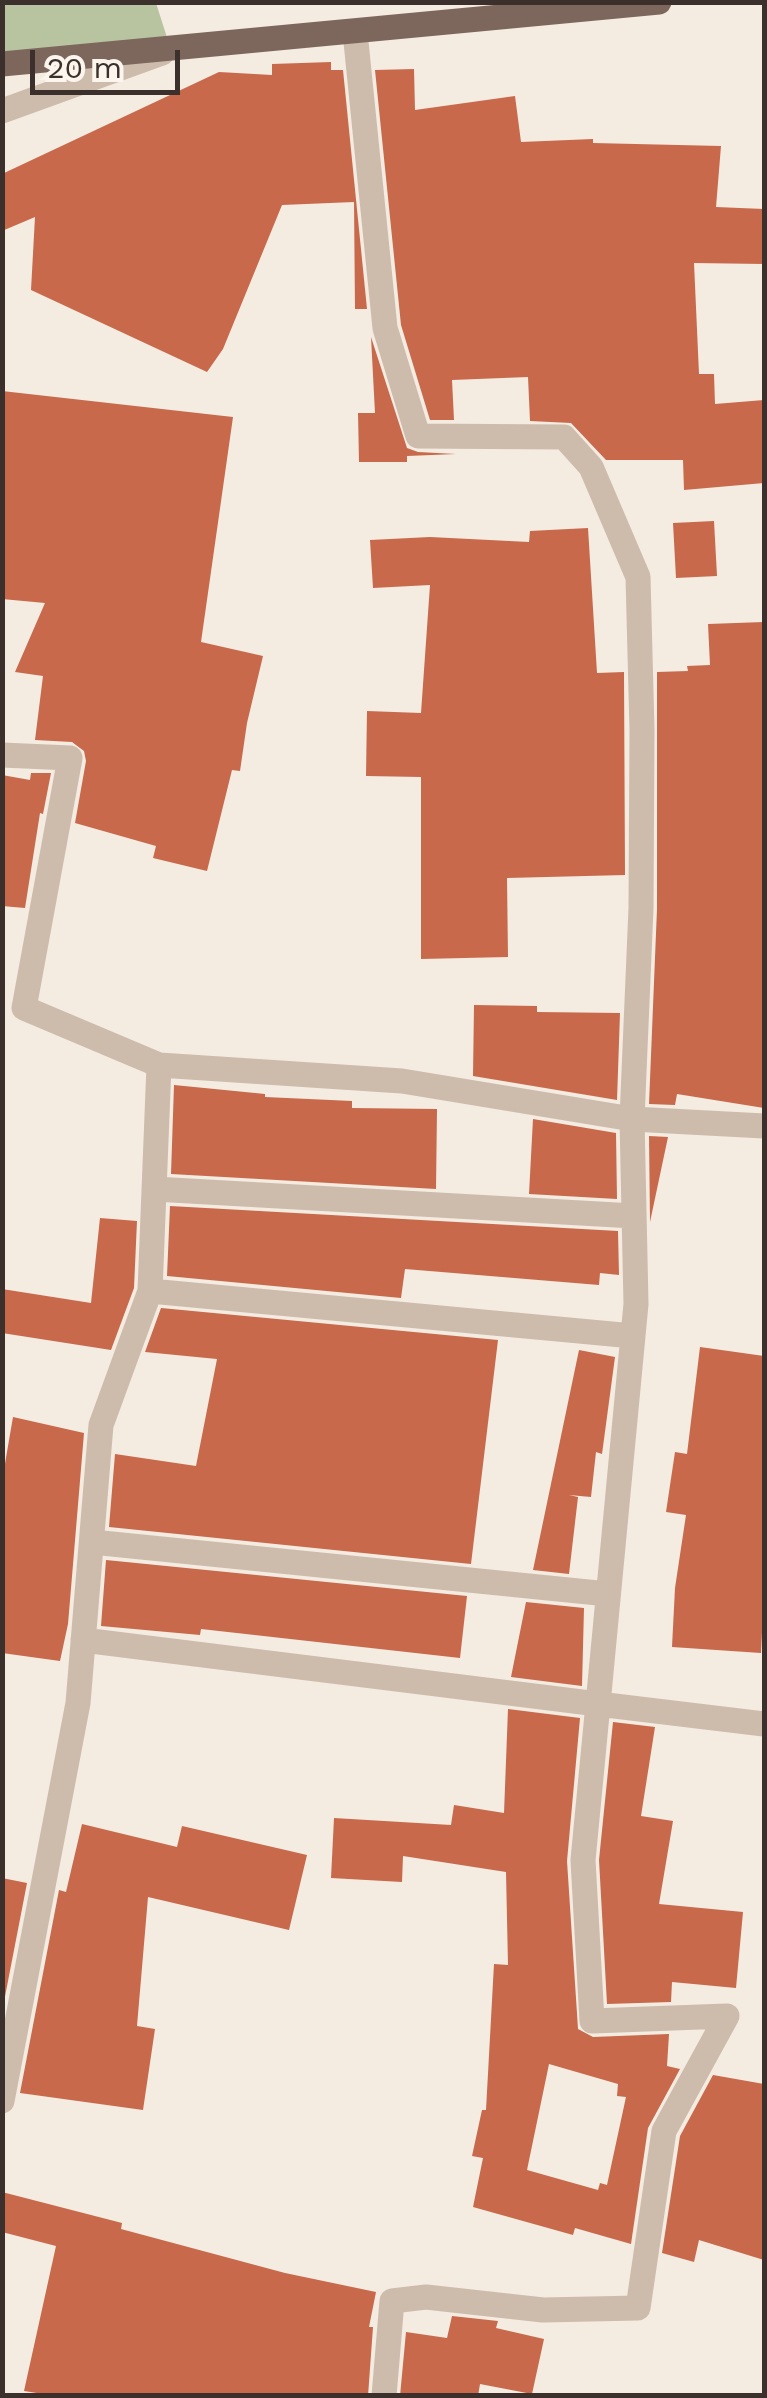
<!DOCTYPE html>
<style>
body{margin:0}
#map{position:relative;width:767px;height:2398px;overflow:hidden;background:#f4ebe1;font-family:"Work Sans",sans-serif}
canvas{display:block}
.frame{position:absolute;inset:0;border:5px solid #3b302b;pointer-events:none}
.scale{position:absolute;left:30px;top:50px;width:150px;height:45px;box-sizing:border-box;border:5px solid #3b302b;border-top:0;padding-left:12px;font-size:30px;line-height:35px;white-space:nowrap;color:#3b302b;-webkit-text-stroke:8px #fbf5ee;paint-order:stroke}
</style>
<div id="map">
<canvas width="767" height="2398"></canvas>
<div class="frame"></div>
<div class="scale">20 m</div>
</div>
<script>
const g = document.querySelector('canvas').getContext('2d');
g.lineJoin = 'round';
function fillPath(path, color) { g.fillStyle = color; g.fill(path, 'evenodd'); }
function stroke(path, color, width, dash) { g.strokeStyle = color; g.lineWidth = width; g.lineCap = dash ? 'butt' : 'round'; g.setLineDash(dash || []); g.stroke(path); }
fillPath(new Path2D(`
 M3,3H156L171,50L3,64Z`), '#b8c4a0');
fillPath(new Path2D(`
 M331,62V70H343L367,309H355L354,202L282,205L223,349L207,372L31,290L35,217L2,231V174L219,72L272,75V64Z
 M414,69L415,110L515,96L521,142L593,139V143L721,146L716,207L764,209V264L694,263L699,374H714L715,404L764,400V483L684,490L683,460H606L571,423L530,421L528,377L452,380L454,420H430L401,325L375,70Z
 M371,337L407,448L418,452L456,454L407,456V462H359L358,413H375Z
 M2,391L233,417L201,642L263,656L247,723L240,771L232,770L207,871L153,858L156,846L75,823L86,761L84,751L72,742L35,740L43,676L15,672L45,603L2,599Z
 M714,521L717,576L676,578L673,523Z
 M588,528L597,673L624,672L625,875L507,878L508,957L421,959V777L366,776L367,711L421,713L430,585L373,588L370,540L430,537L529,542L530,531Z
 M764,622V1108L677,1094L675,1105L649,1104L657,909V672L688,671L687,666L710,665L708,624Z
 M31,773H51L43,814L40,813L25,908L2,906V775L30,780Z
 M474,1005L537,1006V1012L620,1013L617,1100L473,1076Z
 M174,1085L265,1094V1097L352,1101V1108L437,1109L436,1189L171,1174Z
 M533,1119L616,1133L617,1199L529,1194Z
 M649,1136L668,1137L650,1222Z
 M170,1206L618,1231L619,1275L600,1273L599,1285L405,1269L401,1298L167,1276Z
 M100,1218L137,1221L134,1288L111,1350L2,1333V1289L91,1303Z
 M161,1308L498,1340L471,1564L109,1527L115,1454L196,1466L217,1359L145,1352Z
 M700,1347L764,1356V1592L761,1653L672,1647L675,1588L686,1515L666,1512L675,1452L687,1454Z
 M579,1350L615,1357L602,1454L596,1452L591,1497L569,1495L578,1497L569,1574L533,1570Z
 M13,1417L84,1433L68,1624L60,1661L2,1653V1481Z
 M106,1560L467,1596L460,1658L201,1629L200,1635L101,1626Z
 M526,1602L584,1608L582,1686L511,1677Z
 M508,1709L580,1718L567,1861L578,2029L593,2037L669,2034L667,2066L680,2069L648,2128L631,2244L575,2228L573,2235L473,2207L483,2158L472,2156L482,2110H486L494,1964L508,1965L506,1872L403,1856L402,1882L331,1878L334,1818L451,1825L454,1805L504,1813ZM549,2064L618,2084L617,2096L626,2097L607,2185L600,2183L598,2190L527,2170Z
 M613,1722L655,1727L641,1816L673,1821L659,1904L743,1912L736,1988L672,1982L671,2002L607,2004L599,1860Z
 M82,1824L177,1847L182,1826L307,1855L289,1930L148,1897L137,2026L155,2029L143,2110L20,2093L59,1890L66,1892Z
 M2,1878L27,1883L2,2012Z
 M713,2075L764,2084V2260L699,2240L694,2262L662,2253L680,2136Z
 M2,2192L122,2223L121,2229L285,2273L376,2292L369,2327H373L368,2396H56L24,2391L56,2246L2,2232Z
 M452,2316L498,2321L496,2328L544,2339L532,2394L480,2384L478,2396H400L406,2332L447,2338Z`), '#c8694b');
stroke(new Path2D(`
 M355,32L385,328L418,436L564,437L591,467L638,577L642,730L641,908L632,1119L636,1304L598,1704L764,1724
 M2,111L162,53
 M2,755L70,758L24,1008L159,1065
 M154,1189L634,1216
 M150,1291L633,1336
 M92,1542L608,1594
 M83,1640L598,1704L583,1860L592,2021L727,2016L664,2131L638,2308L543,2310L426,2297L392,2301L384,2396
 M2,2101L78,1703L101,1425L150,1291L159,1065L402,1081L632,1119L764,1126`), '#cdbbac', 25);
stroke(new Path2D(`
 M2,64L659,2`), '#7d675c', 25);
</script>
